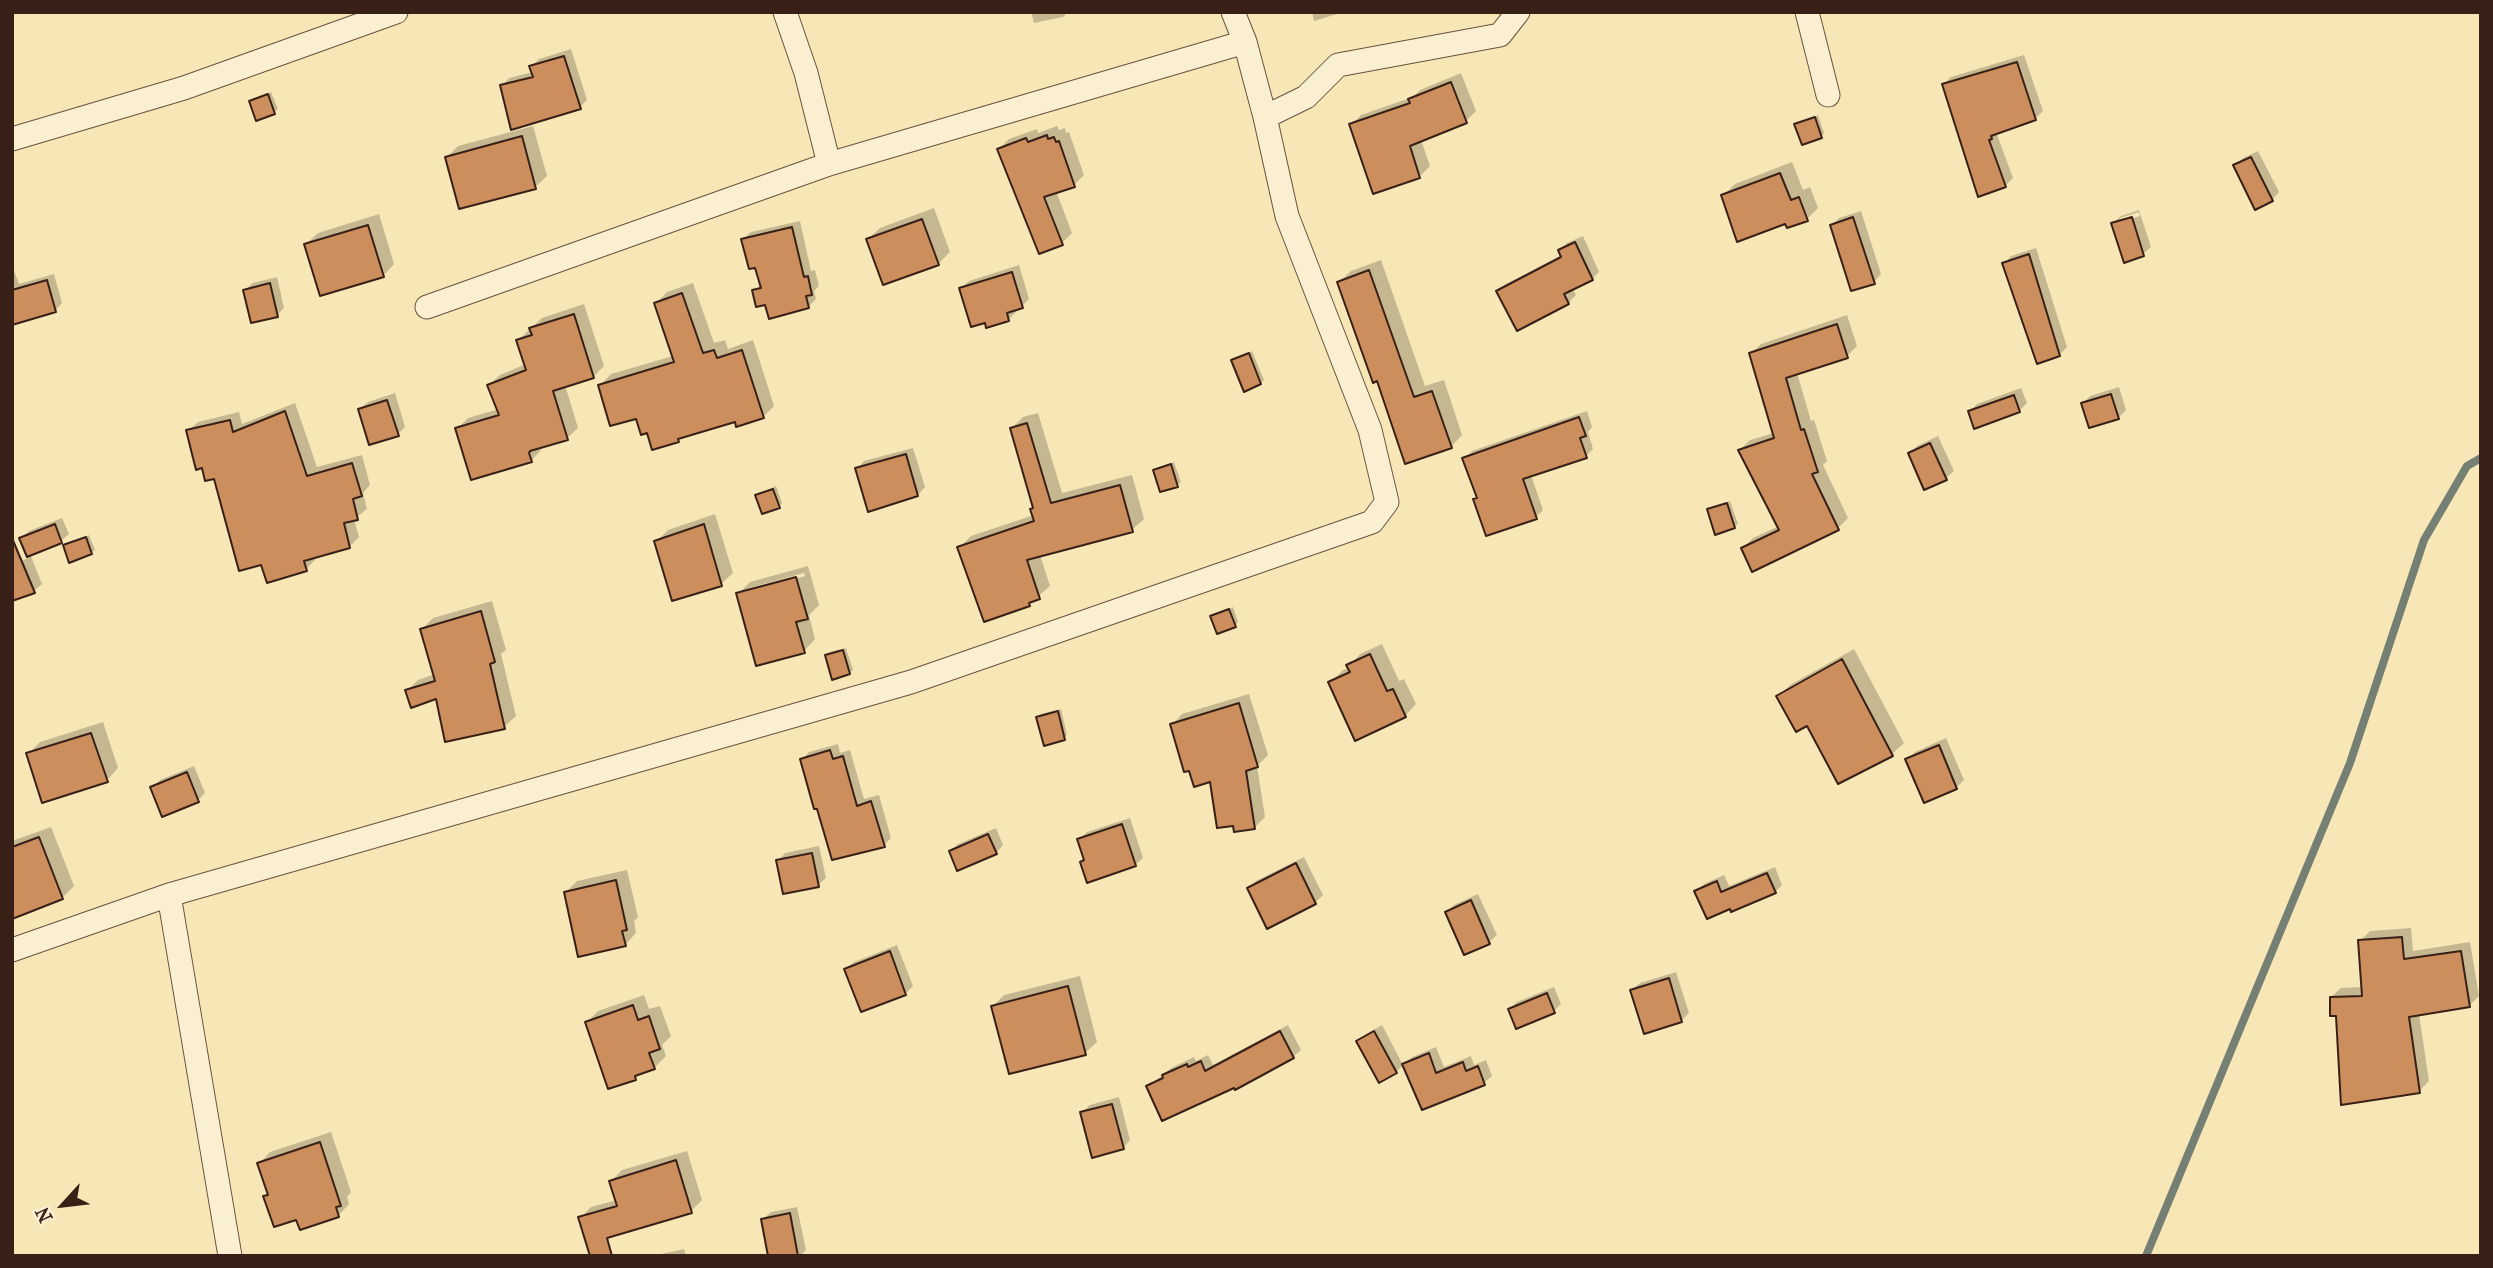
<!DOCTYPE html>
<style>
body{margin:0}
#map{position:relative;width:2493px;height:1268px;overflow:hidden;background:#f7e7b6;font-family:"IM FELL French Canon",serif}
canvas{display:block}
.frame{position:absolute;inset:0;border:14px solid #392016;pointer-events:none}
.north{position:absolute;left:28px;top:1170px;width:70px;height:70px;-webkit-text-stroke:5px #faefd0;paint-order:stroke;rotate:243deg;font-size:19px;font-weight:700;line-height:28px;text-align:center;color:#392016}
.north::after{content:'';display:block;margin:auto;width:24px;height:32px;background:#392016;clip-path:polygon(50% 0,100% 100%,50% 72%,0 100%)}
</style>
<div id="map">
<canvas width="2493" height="1268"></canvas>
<div class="frame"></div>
<div class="north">N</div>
</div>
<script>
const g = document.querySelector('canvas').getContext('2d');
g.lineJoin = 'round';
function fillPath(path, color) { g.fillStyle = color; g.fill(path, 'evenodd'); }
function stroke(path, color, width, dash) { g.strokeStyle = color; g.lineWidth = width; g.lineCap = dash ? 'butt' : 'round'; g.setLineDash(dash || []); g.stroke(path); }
fillPath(new Path2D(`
 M1031,12H1068L1063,17L1034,23Z
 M1312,12H1344L1314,21Z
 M571,49L587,100L580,107L502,86L509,78L533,72L531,67L539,59Z
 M2024,55L2043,111L2035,119L1996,132L2013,178L2005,186L1943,85L1951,77Z
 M1461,73L1476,111L1466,121L1421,140L1430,166L1420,176L1374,192L1351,125L1361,115L1413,97L1420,90Z
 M271,92L278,109L274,112L251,101Z
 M1818,115L1824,133L1821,137L1796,125Z
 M533,126L547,176L535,187L447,157L458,146Z
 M1057,126L1059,130L1065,128L1066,133L1069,132L1084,175L1074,185L1056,191L1072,233L1062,243L999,149L1009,139L1037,129L1038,133Z
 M2258,151L2279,192L2272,200L2235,166L2243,158Z
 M1792,162L1803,190L1810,187L1818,208L1807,219L1786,222L1723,196L1735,184Z
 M934,208L950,252L938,264L868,239L880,228Z
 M2139,210L2151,247L2143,254L2113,223L2121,216ZM2139,212L2140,216L2120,222V218Z
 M1861,211L1881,274L1874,282L1832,225L1839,218Z
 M379,214L394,264L383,276L306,244L318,233Z
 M800,221L811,271L815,270L819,286L814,291L816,299L808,307L766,303L754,291L761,284L757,266L743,239L751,232Z
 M1583,236L1599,272L1592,279L1572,288L1576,295L1568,303L1498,291L1506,284L1562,255L1560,250L1567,243Z
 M2036,248L2067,347L2059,355L2004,264L2011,256Z
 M1381,260L1425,386L1444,380L1462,435L1451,447L1378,379L1339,282L1351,271Z
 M12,265L19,284L54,274L62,303L55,311L12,323Z
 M1019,265L1029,299L1022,306L1015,308L1016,312L1009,319L987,326L961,288L969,281Z
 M277,277L284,308L277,315L245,290L253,283Z
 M693,283L714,343L725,340L728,349L753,340L774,406L763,417L736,420L683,436L678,440L648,431L637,417L600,385L611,374L673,356L656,303L667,292Z
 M584,304L604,366L593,377L565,385L578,428L567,438L540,447L541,450L531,461L457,429L468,418L499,409L489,385L500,375L526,364L518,340L529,330L542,318Z
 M1847,315L1857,346L1847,356L1797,373L1811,421L1814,420L1827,461L1823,465L1848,518L1838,528L1753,569L1743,548L1753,538L1779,526L1740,450L1750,440L1774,433L1751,354L1761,344Z
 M1252,351L1264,380L1260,383L1233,361Z
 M2119,387L2126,410L2119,417L2090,426L2083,403L2090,396Z
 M2021,388L2027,403L2019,411L1970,412L1977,404Z
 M395,393L405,427L398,434L360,409L368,402Z
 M295,403L317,467L362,455L370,485L363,493L367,509L354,519L359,537L349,547L314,557L315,560L306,569L262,563L188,431L198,422L239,412L242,424Z
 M1587,411L1592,427L1588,432L1593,449L1586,456L1531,475L1543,510L1536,517L1475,500L1478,496L1465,459L1472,451Z
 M1038,413L1062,493L1132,475L1144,519L1132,530L1040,555L1050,586L1029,604L959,548L971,536L1034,515V508L1012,428L1023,417Z
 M1938,436L1954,471L1946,478L1910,453L1917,446Z
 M913,448L925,487L918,495L857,469L864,461Z
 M1174,462L1181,482L1177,485L1155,470Z
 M776,486L782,503L779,507L757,495Z
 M1730,501L1738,524L1734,527L1709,510Z
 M715,514L733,573L721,584L656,542L668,530Z
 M62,518L69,534L61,541L30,554L42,584L34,591L12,564L29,558L21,539L29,531Z
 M89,535L95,550L91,553L65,546Z
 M808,566L819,605L809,615L815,639L804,651L738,594L750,582ZM804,573L805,576L749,591V588Z
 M492,601L506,650L501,654L516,716L504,727L437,697L407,691L418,680L435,674L422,629L433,618Z
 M1233,607L1238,622L1235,626L1212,616Z
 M1382,644L1399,681L1404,679L1416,704L1405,716L1330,683L1342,671L1349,667L1360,654Z
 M846,648L853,670L849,673L827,656L830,652Z
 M1854,649L1904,743L1892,754L1839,782L1808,723L1778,697L1790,685Z
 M1249,694L1268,755L1257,766L1265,817L1255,827L1211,779L1172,725L1182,714Z
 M1061,709L1067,735L1064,739L1038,718L1041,714Z
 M103,722L118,768L107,780L28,754L40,742Z
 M1946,738L1964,780L1956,788L1908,759L1915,752Z
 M838,744L840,753L850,750L864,799L879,795L891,838L884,845L802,760L809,752Z
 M194,766L205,793L198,800L152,788L160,780Z
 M1130,818L1143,858L1135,865L1082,862L1086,858L1079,840L1087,832Z
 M51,827L74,886L62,898L12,915V841Z
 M996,828L1003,845L996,853L951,851L958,844Z
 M819,846L826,878L818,885L778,861L785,853Z
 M1304,857L1323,895L1315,903L1249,888L1256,881Z
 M1775,867L1782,885L1775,892L1732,910L1697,891L1704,884L1724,875L1729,886Z
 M627,870L638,917L634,921L636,933L625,945L566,892L577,881Z
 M1478,894L1497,935L1489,942L1465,953L1447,912L1454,905Z
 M2411,928L2413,951L2470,942L2479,996L2469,1006L2419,1014L2429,1081L2419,1091L2337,1014L2331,997L2341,988L2363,987L2360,941L2370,931Z
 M897,945L913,986L905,994L846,969L854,962Z
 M1676,972L1689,1013L1681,1021L1632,990L1640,983Z
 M1080,976L1097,1042L1085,1053L993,1006L1004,995Z
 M1554,987L1561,1004L1554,1011L1510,1009L1517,1002Z
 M644,995L649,1009L660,1006L671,1036L662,1045L666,1056L654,1068L641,1073L635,1078L587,1022L598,1011Z
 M1288,1025L1301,1050L1293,1057L1148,1087L1171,1068L1194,1057L1196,1061L1208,1055L1213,1065Z
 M1382,1025L1403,1065L1396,1072L1359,1041L1366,1034Z
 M1436,1047L1444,1067L1471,1056L1474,1065L1486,1060L1492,1076L1484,1083L1423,1108L1404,1064L1412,1057Z
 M1119,1097L1130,1140L1123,1148L1082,1112L1090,1105Z
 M331,1132L351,1192L347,1197L349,1204L338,1216L297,1217L265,1196L269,1193L259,1164L270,1152Z
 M687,1151L702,1200L691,1211L580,1218L591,1207L617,1200L611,1181L622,1170Z
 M797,1207L806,1250L800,1256H770L763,1219L771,1212Z
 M684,1249L686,1256H652Z`), '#0003');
stroke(new Path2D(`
 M2146,1256L2350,763L2424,540L2467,466L2481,458`), '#757f73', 8);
const building = new Path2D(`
 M564,56L581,109L511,130L500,85L533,77L529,66Z
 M2017,62L2036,120L1991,136L1992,139L1989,140L2006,187L1978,197L1942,84Z
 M1451,82L1467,123L1410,146L1420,178L1373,194L1349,124L1410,103L1408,99Z
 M268,94L275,114L256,121L249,101Z
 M1815,117L1822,138L1802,145L1794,124Z
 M1047,135L1048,139L1054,137L1056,142L1059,141L1075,187L1044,197L1063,245L1039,254L997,149L1026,138L1028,142Z
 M522,136L536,189L459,209L445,157Z
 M2251,157L2273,201L2255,210L2233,165Z
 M1780,173L1791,200L1799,197L1808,221L1787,228L1785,224L1737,242L1721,195Z
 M1853,217L1875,284L1851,291L1830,225Z
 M2132,217L2144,256L2124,263L2111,223Z
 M922,219L939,265L883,285L866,239Z
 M368,225L384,277L320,296L304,244Z
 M792,227L804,277L808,276L812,295L806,296L809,308L769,319L765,305L756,307L752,290L761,288L755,268L749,269L741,239Z
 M1575,242L1593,280L1564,294L1569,304L1517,331L1496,291L1561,257L1558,250Z
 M2029,254L2060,356L2037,364L2002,263Z
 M1369,270L1414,397L1432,391L1452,448L1405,464L1377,381L1373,383L1337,282Z
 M1012,272L1023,308L1007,313L1009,321L986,328L985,323L971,327L959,288Z
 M47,280L56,312L12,325V290Z
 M270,283L278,317L251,323L243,290Z
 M682,293L703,353L714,350L717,358L742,350L764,418L736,427L735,422L678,439L679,442L652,450L647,433L641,435L636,419L610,426L598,385L674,362L654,303Z
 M574,314L594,378L553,391L568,440L530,451L529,453L532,462L471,480L455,428L499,415L487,385L526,370L516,340L532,335L529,328Z
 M1837,324L1848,358L1786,378L1801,430L1804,429L1818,472L1812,474L1839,530L1752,572L1741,548L1779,530L1738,450L1774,438L1749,353Z
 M1249,353L1261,384L1244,392L1231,360Z
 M2111,394L2119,419L2089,428L2081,403Z
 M2014,395L2020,412L1974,429L1968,411Z
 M387,400L399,436L369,445L358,409Z
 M285,411L307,476L352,463L362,496L353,499L358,520L344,523L350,548L304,561L307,571L267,583L261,565L239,571L214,479L205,481L202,468L196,470L186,430L230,420L233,432Z
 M1579,417L1586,436L1580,438L1587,458L1523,479L1537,519L1486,536L1473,499L1477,498L1462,458Z
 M1027,423L1051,503L1120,485L1133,532L1027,560L1040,599L1029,603L1030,606L984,622L957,547L1034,521L1030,509L1033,508L1010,428Z
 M1930,443L1947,480L1924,490L1908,453Z
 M906,454L918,496L868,512L855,468Z
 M1171,464L1178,487L1160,492L1153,470Z
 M773,489L780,508L762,514L755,495Z
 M1727,503L1735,528L1715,535L1707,509Z
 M55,524L62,543L27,557L19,538Z
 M704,524L722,586L672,601L654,541Z
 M86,537L92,554L69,563L63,545Z
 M12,538L35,593L12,601Z
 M796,577L808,619L796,622L805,653L756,666L736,593Z
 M1229,609L1236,627L1217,634L1210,616Z
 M481,611L495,662L490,664L505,729L445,742L436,699L411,708L405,690L435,681L420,629Z
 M843,650L850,674L832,680L825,655Z
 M1370,654L1387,691L1393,689L1406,717L1355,741L1328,682L1350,672L1346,665Z
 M1842,659L1893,756L1838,784L1807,726L1796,732L1776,696Z
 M1239,703L1258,767L1246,771L1255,829L1234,832L1233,826L1217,828L1210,782L1194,787L1189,771L1184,772L1170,724Z
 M1058,711L1065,740L1044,746L1036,717Z
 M91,733L108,782L42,803L26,753Z
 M1939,745L1957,789L1924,803L1905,759Z
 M830,750L833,759L843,756L857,806L871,801L885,847L832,860L817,809H814L800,759Z
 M187,772L199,802L162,817L150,787Z
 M1122,824L1136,866L1087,883L1080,862L1084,860L1077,839Z
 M988,834L997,854L957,871L949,851Z
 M39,837L63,899L12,919V847Z
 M812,853L819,887L783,894L776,860Z
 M1296,863L1316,904L1267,929L1247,888Z
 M1767,873L1776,893L1731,912L1730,909L1707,919L1694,891L1717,881L1721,892Z
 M616,880L627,930L622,931L626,946L578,957L564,892Z
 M1471,900L1490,944L1464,955L1445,912Z
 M2402,937L2404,959L2461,951L2470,1007L2409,1017L2420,1093L2341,1105L2336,1016H2330V997L2362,996L2358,940Z
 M890,951L906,995L861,1012L844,969Z
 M1669,978L1682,1022L1644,1034L1630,990Z
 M1068,986L1086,1055L1009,1074L991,1006Z
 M1547,993L1555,1013L1516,1029L1508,1009Z
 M633,1005L638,1020L649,1016L660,1049L649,1053L655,1069L635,1076L636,1080L608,1089L585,1022Z
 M1280,1031L1294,1058L1235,1090L1234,1088L1162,1121L1146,1086L1163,1078L1162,1075L1187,1064L1188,1067L1201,1061L1205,1071Z
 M1374,1031L1397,1073L1379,1083L1356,1041Z
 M1429,1053L1436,1073L1463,1062L1466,1071L1478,1066L1485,1085L1422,1110L1402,1064Z
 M1112,1104L1124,1149L1092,1158L1080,1112Z
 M320,1142L341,1206L336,1207L339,1217L300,1230L296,1220L274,1227L263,1196L268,1195L257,1163Z
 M676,1160L692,1213L607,1238L612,1256H590L578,1217L617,1206L609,1181Z
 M790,1213L798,1256H768L761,1219Z`);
fillPath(building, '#cd8e5e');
stroke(building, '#392016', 2);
const minor = new Path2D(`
 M785,12L806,73L829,164
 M1807,12L1828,95
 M1265,117L1306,97L1338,65L1500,35L1518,12
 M12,139L184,88L396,12
 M427,307L829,164L1245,42
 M169,895L230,1256
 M12,950L169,895L911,682L1372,522L1387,502L1370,430L1287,216L1265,117L1245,42L1233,12`);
stroke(minor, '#68523e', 25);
stroke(minor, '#faefd0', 23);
</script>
